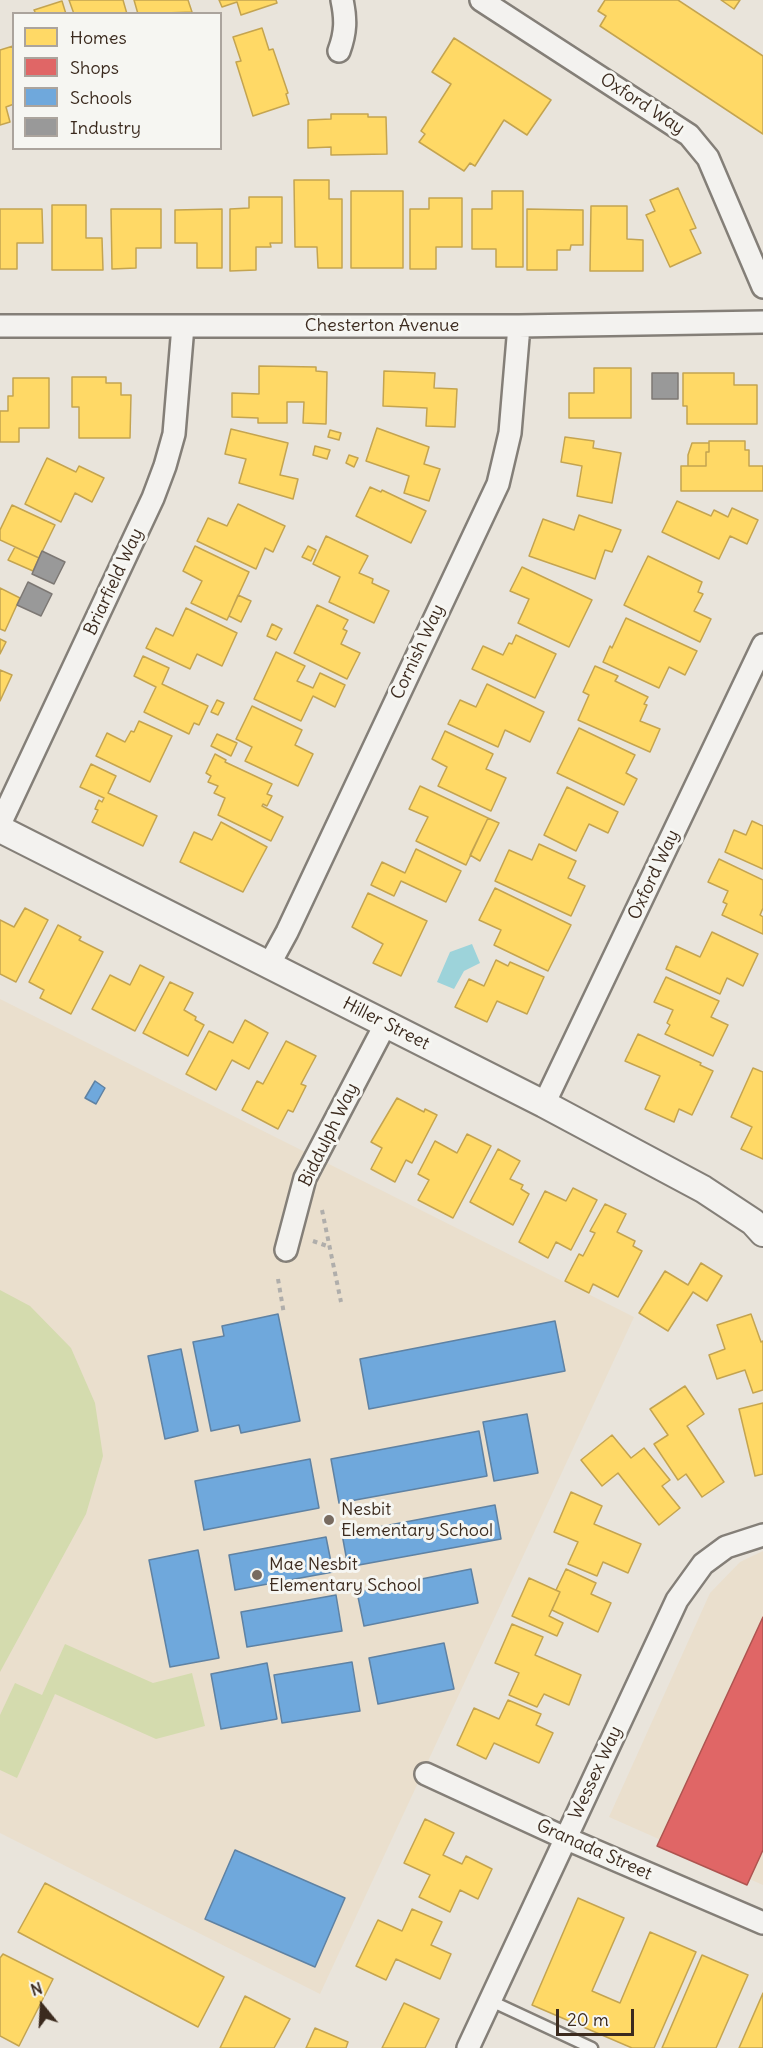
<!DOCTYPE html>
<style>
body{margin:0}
#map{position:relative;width:763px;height:2048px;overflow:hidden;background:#e9e4db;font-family:Delius,sans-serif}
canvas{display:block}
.legend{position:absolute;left:12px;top:12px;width:210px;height:138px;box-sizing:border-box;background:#f6f6f2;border:2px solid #aba49d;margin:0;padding:8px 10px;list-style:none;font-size:18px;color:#3b2a1e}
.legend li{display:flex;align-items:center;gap:12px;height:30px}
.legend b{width:30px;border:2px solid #aba49d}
.north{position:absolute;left:12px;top:1976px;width:60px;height:60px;-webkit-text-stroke:4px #f6f6f2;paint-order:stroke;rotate:342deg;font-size:16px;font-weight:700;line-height:24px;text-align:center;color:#3b2a1e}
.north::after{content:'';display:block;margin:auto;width:21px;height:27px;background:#3b2a1e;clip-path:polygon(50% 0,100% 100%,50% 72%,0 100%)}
.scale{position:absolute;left:556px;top:2009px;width:78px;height:27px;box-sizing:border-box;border:3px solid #3b2a1e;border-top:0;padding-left:8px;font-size:18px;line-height:21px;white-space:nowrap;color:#3b2a1e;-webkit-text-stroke:4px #f6f6f2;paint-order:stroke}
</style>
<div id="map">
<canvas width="763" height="2048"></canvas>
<ul class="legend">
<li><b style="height:16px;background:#ffd966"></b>Homes</li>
<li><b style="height:16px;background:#e06666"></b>Shops</li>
<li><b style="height:16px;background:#6fa8dc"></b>Schools</li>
<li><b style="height:16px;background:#999"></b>Industry</li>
</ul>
<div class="north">N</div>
<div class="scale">20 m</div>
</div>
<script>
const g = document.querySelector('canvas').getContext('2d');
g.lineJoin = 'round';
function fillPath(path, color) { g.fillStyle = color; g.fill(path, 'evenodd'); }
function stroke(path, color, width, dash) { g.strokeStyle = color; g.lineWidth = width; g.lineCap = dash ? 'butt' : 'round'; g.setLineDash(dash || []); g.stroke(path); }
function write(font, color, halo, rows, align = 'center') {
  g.font = font + ' Delius,sans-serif'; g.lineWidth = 6; g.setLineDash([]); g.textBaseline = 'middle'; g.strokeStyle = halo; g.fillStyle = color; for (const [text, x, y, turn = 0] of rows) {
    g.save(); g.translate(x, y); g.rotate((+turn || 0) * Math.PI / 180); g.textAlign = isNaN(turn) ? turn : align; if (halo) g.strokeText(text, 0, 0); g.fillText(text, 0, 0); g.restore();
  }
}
fillPath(new Path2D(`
 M0,999L634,1317L320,1994L0,1833Z
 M763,1551V1885L609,1817L710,1593L740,1562Z`), '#eadfcd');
fillPath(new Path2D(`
 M0,1290L30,1306L71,1348L95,1403L103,1456L86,1514L0,1672Z
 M65,1644L153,1683L192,1673L205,1726L156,1739L55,1694L17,1778L0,1770V1715L15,1683L42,1695Z`), '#d4dbae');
fillPath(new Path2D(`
 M472,944L480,963L464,971L454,989L437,982L450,952Z`), '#9dd3da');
const homes = new Path2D(`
 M69,0H123L127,14H74Z
 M134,0H188L192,12L138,14Z
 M219,0H276L277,3L241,15L237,2L222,7Z
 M605,0H678L763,56V134L600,26L606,16L598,11Z
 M721,0H740L734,9Z
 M62,1L66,14H36L34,10Z
 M262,28L269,50L273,49L288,93L286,94L289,104L253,116L236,62L241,61L233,37Z
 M454,38L551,100L527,135L504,120L475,166L470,163L464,171L419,142L425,134L421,131L451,84L432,72Z
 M13,46L14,104L6,107L10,122L0,125V50Z
 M331,114H368V117H386L387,154L331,155V147L308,148V120L331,119Z
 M294,180H329V199H342V268H318L317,247H295Z
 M678,188L696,228L690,230L701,253L670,267L646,215L655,211L650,200Z
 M351,191H403V268H351Z
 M492,191H523V267H496V249H472V209H492Z
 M249,197H282V243H270L271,247H256V270L230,271V209L249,208Z
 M429,198H462V247H436V269H410V209H429Z
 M52,205H86V238H102L103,270H52Z
 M591,206H627V239L643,240V271H590Z
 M0,209H42L43,243H17V269H0Z
 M111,209H161V248H136V268L112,269Z
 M222,209V268H197V243H175V210Z
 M527,209L583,210V245H571L570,250H557V270H527Z
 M259,366L316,367V371L327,372L326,424L303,423L304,402H287V423H258V418L232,417V393L259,394Z
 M594,368H631V418H569V393H594Z
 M384,371L435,373L434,388L457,389L455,427L426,426L427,408L383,406Z
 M683,373H734V385H757V424H687V406H683Z
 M72,377H106V383H121V395H131L130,438H79V407H72Z
 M13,378H49V428H19V442H0V411H8V396H13Z
 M377,428L429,447L424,464L440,469L429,501L404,493L409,476L366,461Z
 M231,429L288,443L280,475L298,479L293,499L239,483L246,459L225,454Z
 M330,430L341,433L339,440L328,437Z
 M565,437L594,441L593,448L621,453L612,503L577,496L582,466L561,462Z
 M709,441H745V450H749V466H763V491H681V466H706V452H709Z
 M692,443H709V452H706V466H688V455Z
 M315,446L330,450L327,459L313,455Z
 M349,455L358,458L354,467L346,463Z
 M47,458L76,472L79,466L104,478L92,502L75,493L61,522L25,504Z
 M370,487L381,492L382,490L426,511L411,543L356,516Z
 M677,501L711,516L714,510L728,517L732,508L758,520L747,544L730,536L719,559L662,532Z
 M238,504L285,526L273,552L265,548L256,569L197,541L208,518L227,526Z
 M12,505L55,525L39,558L0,540V530Z
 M579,515L621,530L612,552L605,550L595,579L529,556L543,519L574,530Z
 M326,536L368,556L359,573L373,579L372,583L389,591L374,623L329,602L340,577L313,564Z
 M195,546L249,572L227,620L191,603L202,581L183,571Z
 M308,546L316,550L311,561L302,557Z
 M15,547L39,558L33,571L8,560Z
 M648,556L702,582L698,592L703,594L694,611L711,619L700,642L624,605Z
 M522,567L592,600L569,647L518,623L529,599L510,591Z
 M0,588L20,598L5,631L0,629Z
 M238,595L251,601L241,622L229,616Z
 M317,605L348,620L343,629L347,631L341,644L360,653L347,679L294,653Z
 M186,608L237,633L222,666L197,654L190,669L146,648L156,628L173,636Z
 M626,618L697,651L685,675L669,667L659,688L603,662L610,646L612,648Z
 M272,624L282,629L276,640L267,636Z
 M516,635L556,654L535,698L472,669L483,646L503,655L509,643L512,644Z
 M0,639L6,642L0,654Z
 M276,652L305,666L297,681L313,688L320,673L345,685L335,707L313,696L301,721L254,699Z
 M143,656L169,668L162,684L208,706L199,725L194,723L189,734L144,712L156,687L134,676Z
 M595,666L618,676L615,681L648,697L644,704L647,705L640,721L660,729L650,752L578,720L589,695L583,692Z
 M0,670L12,675L0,701Z
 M487,684L544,712L530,742L505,730L498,747L448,724L460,700L476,707Z
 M217,700L224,703L218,715L211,712Z
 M252,706L302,730L295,745L313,754L298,786L245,761L252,747L236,739Z
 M139,721L172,736L150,782L96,756L107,733L125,742L131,731L134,732Z
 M579,728L635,755L626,773L637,779L624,805L557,773Z
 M445,731L493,754L486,769L506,778L491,811L438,786L447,767L432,759Z
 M217,734L237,743L231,756L211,746Z
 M215,754L226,760L225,762L272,784L267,794L272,796L267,806L263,804L262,806L283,817L271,841L218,815L225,798L214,793L218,786L208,782L211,776L206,773Z
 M91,764L116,776L108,793L157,816L143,846L92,822L98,810L95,809L99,800L102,802L104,798L80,787Z
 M420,786L488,818L466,865L416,841L428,817L409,809Z
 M567,787L618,812L608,833L589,824L576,851L544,835Z
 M488,818L499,823L480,861L470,855Z
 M752,821L763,826V869L725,852L734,830L746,835Z
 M221,822L267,847L243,892L180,862L194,832L212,840Z
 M539,844L576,861L568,878L585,886L571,916L495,881L509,850L532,860Z
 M416,849L461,871L446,902L401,881L394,896L371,885L382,862L405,873Z
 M719,859L763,880V908L760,915L763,917V934L722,915L727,904L723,902L728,891L708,882Z
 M495,888L571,925L548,971L494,945L501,930L479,920Z
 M368,893L427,921L401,976L373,963L383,944L352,927Z
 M25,908L48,920L16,982L0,974V920L14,927Z
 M58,925L81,937L79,940L103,952L71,1014L40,998L44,990L29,982Z
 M712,932L758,954L743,986L727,978L720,994L666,969L676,946L700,957Z
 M496,960L508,966L510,962L544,977L527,1014L497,1001L487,1022L455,1007L469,979L484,986Z
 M140,965L164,977L135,1031L92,1009L110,975L130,985Z
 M666,977L719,1001L711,1017L728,1025L713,1056L665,1034L670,1025L667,1023L673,1010L654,1002Z
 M170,982L193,993L184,1010L196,1017L195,1020L204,1025L188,1056L143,1033Z
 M245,1020L268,1033L249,1069L232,1060L216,1090L186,1074L209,1031L233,1043Z
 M638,1034L701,1063L700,1065L713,1071L692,1115L679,1109L674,1122L645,1109L660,1076L625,1061Z
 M286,1041L316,1056L301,1084L306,1086L293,1112L288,1110L278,1129L242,1110L257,1081L263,1084Z
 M753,1068L763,1072V1159L741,1149L752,1127L731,1117Z
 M397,1098L424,1112L425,1109L437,1115L412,1163L406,1160L395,1182L371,1169L382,1148L371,1142Z
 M467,1134L491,1146L453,1218L418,1200L429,1180L418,1174L435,1141L457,1153Z
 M498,1149L520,1161L510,1179L523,1185L521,1189L529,1194L513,1225L470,1202Z
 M573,1188L597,1200L571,1250L556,1242L548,1258L519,1242L545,1191L566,1201Z
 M605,1204L626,1214L617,1232L635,1241L633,1246L642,1251L618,1297L593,1284L589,1293L565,1281L579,1254L583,1256L595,1233L590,1231Z
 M701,1263L722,1276L707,1301L693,1292L668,1331L639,1313L665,1271L688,1285Z
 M751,1314L761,1342L763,1341V1390L753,1393L745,1370L717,1379L709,1355L725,1349L717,1325Z
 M685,1386L704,1414L687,1426L724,1482L702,1497L686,1474L678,1480L654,1444L668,1435L650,1409Z
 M763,1403V1474L755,1476L739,1409Z
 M612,1435L631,1458L644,1448L670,1480L662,1486L680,1508L659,1525L618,1473L602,1486L581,1460Z
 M571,1492L602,1506L594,1524L641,1544L628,1573L603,1562L597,1576L568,1564L578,1542L554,1532Z
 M566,1569L596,1583L591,1594L611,1603L598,1632L552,1610L560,1592L556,1590Z
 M529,1578L560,1592L549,1616L563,1623L557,1636L512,1616Z
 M512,1624L543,1637L535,1655L581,1675L569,1705L544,1694L537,1707L509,1695L519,1673L495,1663Z
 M508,1700L541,1714L536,1725L553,1733L539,1763L494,1743L486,1759L457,1745L474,1708L499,1719Z
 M425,1819L454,1833L443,1855L462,1864L466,1856L492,1869L478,1899L460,1890L450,1912L419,1897L430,1875L404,1863Z
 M45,1883L224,1977L198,2027L18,1932Z
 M578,1898L624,1918L592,1991L620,2003L650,1932L696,1952L654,2048H632L532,2005Z
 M412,1909L442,1922L431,1945L451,1954L440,1979L396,1959L386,1980L356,1966L378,1920L402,1931Z
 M3,1954L53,1979L19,2046L0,2036V1958Z
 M702,1955L748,1975L716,2048H662Z
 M763,1993V2048H739Z
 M245,1996L290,2019L274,2048H220Z
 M404,2003L439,2019L425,2048H382Z
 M315,2028L348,2042L346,2048H306Z`);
fillPath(homes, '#ffd966');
stroke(homes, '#c4a450', 1.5);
const shops = new Path2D(`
 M763,1617V1850L747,1885L657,1846Z`);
fillPath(shops, '#e06666');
stroke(shops, '#ae5450', 1.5);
const schools = new Path2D(`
 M95,1081L105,1088L96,1104L85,1098Z
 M278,1314L300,1421L241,1433L239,1425L211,1431L193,1342L224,1336L222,1326Z
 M555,1321L565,1371L369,1409L360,1359Z
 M181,1349L198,1431L165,1439L148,1356Z
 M527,1414L538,1473L494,1481L483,1422Z
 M479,1431L487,1476L339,1503L331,1459Z
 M310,1459L319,1508L204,1530L195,1481Z
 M495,1505L501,1539L348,1567L342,1534Z
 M326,1537L333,1572L235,1590L229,1555Z
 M198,1550L219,1658L170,1667L149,1560Z
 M471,1569L478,1603L364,1626L357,1592Z
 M336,1595L342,1631L247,1647L241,1612Z
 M444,1643L454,1689L378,1704L369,1658Z
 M352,1662L360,1711L282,1723L274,1675Z
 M267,1663L277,1719L221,1729L211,1674Z
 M235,1850L345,1898L315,1967L205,1919Z`);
fillPath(schools, '#6fa8dc');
stroke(schools, '#5f82a3', 1.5);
const industry = new Path2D(`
 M652,373H678V399H652Z
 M42,551L65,562L54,584L32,574Z
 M28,582L52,594L41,616L17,605Z`);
fillPath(industry, '#999');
stroke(industry, '#7d7874', 1.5);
const service = new Path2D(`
 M491,2001L592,2048`);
const minor = new Path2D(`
 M481,0L689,135L708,158L763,287
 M339,51C346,32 346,19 342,0
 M0,326H519L763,322
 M0,824L153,498L165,466L174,434L183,326
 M269,965L287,932L498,484L510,433L519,326
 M544,1104L763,645
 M286,1250L305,1178L385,1025
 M426,1774L565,1838L763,1923
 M468,2048L677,1600L703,1564L726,1547L763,1535`);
const tertiary = new Path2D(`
 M0,829L544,1104L703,1189L753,1222L763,1233`);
stroke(service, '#847f78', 15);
stroke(minor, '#847f78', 26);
stroke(tertiary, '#847f78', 30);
stroke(new Path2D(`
 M322,1210L341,1302
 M313,1241L330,1247
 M278,1279L284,1314`), '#b0aeab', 4, [4.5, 4.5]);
stroke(service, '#f3f2ef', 10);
stroke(minor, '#f3f2ef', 21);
stroke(tertiary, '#f3f2ef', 26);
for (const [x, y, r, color] of [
 [329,1520,6,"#786b60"],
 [257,1575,6,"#786b60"]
]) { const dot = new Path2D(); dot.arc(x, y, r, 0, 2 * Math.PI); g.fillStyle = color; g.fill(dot); stroke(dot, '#f6f6f2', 2); }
write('18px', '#3b2a1e', '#f6f6f2', [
 ["Oxford Way",642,104,33],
 ["Chesterton Avenue",382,326],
 ["Briarfield Way",114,582,-65],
 ["Cornish Way",418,652,-65],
 ["Oxford Way",654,875,-65],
 ["Hiller Street",386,1024,27],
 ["Biddulph Way",329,1135,-64],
 ["Wessex Way",596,1773,-65],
 ["Granada Street",594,1850,24]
]);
write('18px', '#3b2a1e', '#f6f6f2', [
 ["Nesbit",341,1510],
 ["Elementary School",341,1531],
 ["Mae Nesbit",269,1565],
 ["Elementary School",269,1586]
], 'left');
</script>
